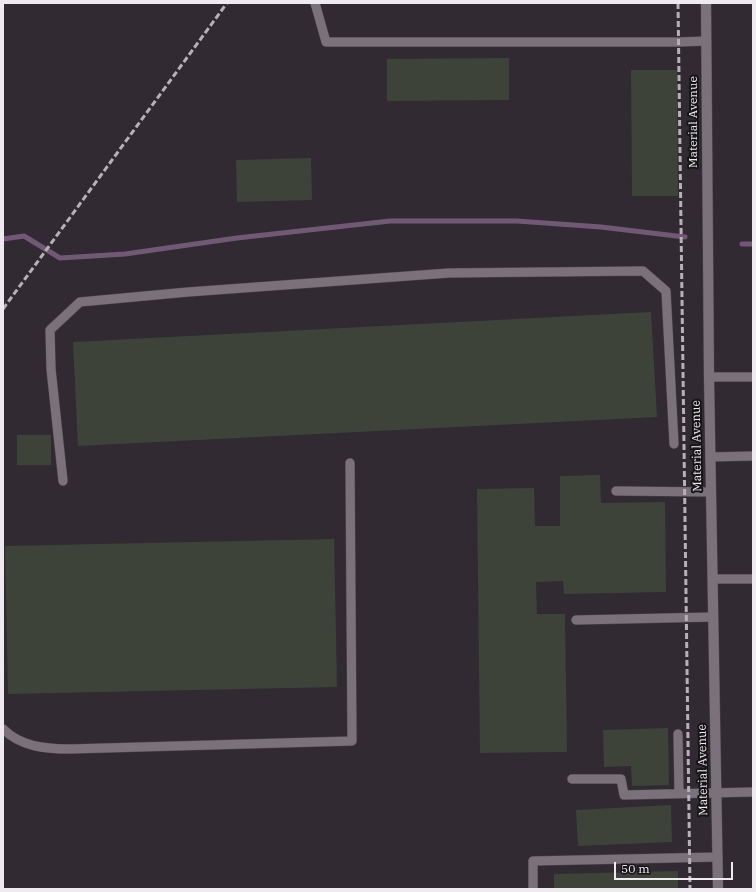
<!DOCTYPE html>
<style>
body{margin:0}
#map{position:relative;width:756px;height:892px;overflow:hidden;background:#312a33;font-family:"IBM Plex Serif",serif}
canvas{display:block}
.frame{position:absolute;inset:0;border:4px solid #efeaf0;pointer-events:none}
.scale{position:absolute;left:614px;top:862px;width:119px;height:18px;box-sizing:border-box;border:2px solid #efeaf0;border-top:0;padding-left:5px;font-size:12px;line-height:14px;white-space:nowrap;color:#efeaf0;-webkit-text-stroke:3px #171418;paint-order:stroke}
</style>
<div id="map">
<canvas width="756" height="892"></canvas>
<div class="frame"></div>
<div class="scale">50 m</div>
</div>
<script>
const g = document.querySelector('canvas').getContext('2d');
g.lineJoin = 'round';
function stroke(path, color, width, dash) { g.strokeStyle = color; g.lineWidth = width; g.lineCap = dash ? 'butt' : 'round'; g.setLineDash(dash || []); g.stroke(path); }
function fillPath(path, color) { g.fillStyle = color; g.fill(path, 'evenodd'); }
function write(font, color, halo, rows, align = 'center') {
  g.font = font + ' "IBM Plex Serif",serif'; g.lineWidth = 4; g.setLineDash([]); g.textBaseline = 'middle'; g.strokeStyle = halo; g.fillStyle = color; for (const [text, x, y, turn = 0] of rows) {
    g.save(); g.translate(x, y); g.rotate((+turn || 0) * Math.PI / 180); g.textAlign = isNaN(turn) ? turn : align; if (halo) g.strokeText(text, 0, 0); g.fillText(text, 0, 0); g.restore();
  }
}
stroke(new Path2D(`
 M3,239L24,236L60,258L125,254L237,238L390,221H517L601,227L685,237
 M742,244H753`), '#715976', 5);
fillPath(new Path2D(`
 M509,58V100L387,101V59Z
 M631,70H677L678,196H632Z
 M311,158L312,200L237,202L236,160Z
 M651,312L657,417L78,446L73,342Z
 M17,435H51V465H17Z
 M600,475L601,503L665,502L666,592L564,594L563,581L536,582L537,614H565L567,752L480,753L477,489L534,488L535,526H560V476Z
 M334,539L337,687L8,694L5,546Z
 M668,728L669,785L632,786L631,766L604,767L603,730Z
 M671,805L672,842L578,846L576,810Z
 M678,871V889H554V874Z`), '#3d4339');
const service = new Path2D(`
 M315,3L326,42H679L706,41
 M709,377H753
 M710,457L753,456
 M63,481L51,369L50,330L80,302L188,292L449,273L643,271L666,291L674,444
 M616,491L711,492
 M713,579H753
 M576,620L713,617
 M3,729C21,747 46,749 70,749L352,741L350,463
 M678,734L679,793
 M572,779H621L624,795L753,792
 M533,889V861L718,857`);
const minor = new Path2D(`
 M706,3L709,377L718,889`);
stroke(service, '#4c474d', 10);
stroke(minor, '#4c474d', 11);
stroke(service, '#7a717b', 9);
stroke(minor, '#7a717b', 10);
stroke(new Path2D(`
 M678,3L690,889
 M3,309L227,3`), '#b6b0b7', 3, [6, 3]);
write('12px', '#efeaf0', '#171418', [
 ["Material Avenue",694,122,-90],
 ["Material Avenue",697,446,-91],
 ["Material Avenue",703,770,-91]
]);
</script>
